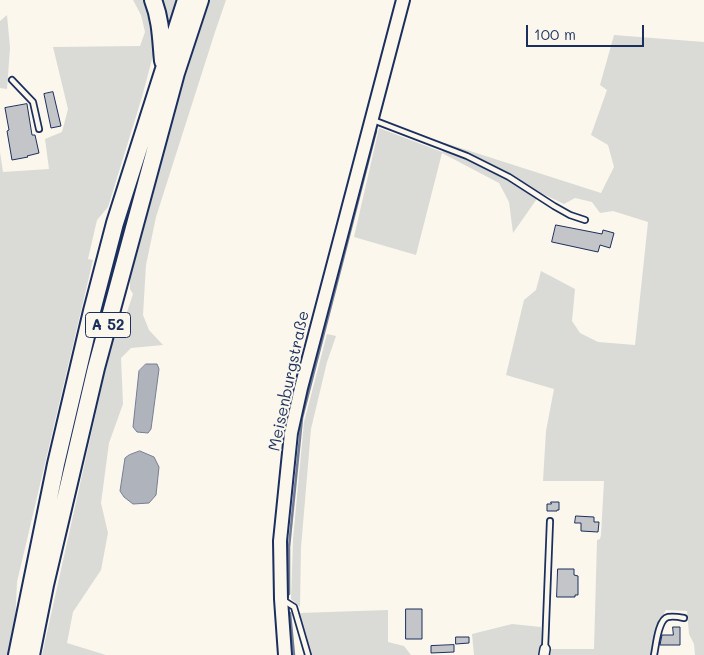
<!DOCTYPE html>
<meta charset="utf-8">
<style>
body{margin:0}
#map{position:relative;width:704px;height:655px;overflow:hidden;background:#fbf7ec;font-family:Mali,sans-serif}
canvas{display:block}
.scale{position:absolute;left:526px;top:25px;width:118px;height:22px;box-sizing:border-box;border:2px solid #1b2f5e;border-top:0;padding-left:6px;font-size:15px;line-height:18px;white-space:nowrap;color:#1b2f5e;-webkit-text-stroke:4px #fbf7ec;paint-order:stroke}
</style>
<div id="map">
<canvas width="704" height="655"></canvas>
<div class="scale">100 m</div>
</div>
<script>
const g = document.querySelector('canvas').getContext('2d');
g.lineJoin = 'round';
function fillPath(path, color) { g.fillStyle = color; g.fill(path, 'evenodd'); }
function stroke(path, color, width, dash) { g.strokeStyle = color; g.lineWidth = width; g.lineCap = dash ? 'butt' : 'round'; g.setLineDash(dash || []); g.stroke(path); }
function write(font, color, halo, rows, align = 'center') {
  g.font = font + ' Mali,sans-serif'; g.lineWidth = 4; g.setLineDash([]); g.textBaseline = 'middle'; g.strokeStyle = halo; g.fillStyle = color; for (const [text, x, y, turn = 0] of rows) {
    g.save(); g.translate(x, y); g.rotate((+turn || 0) * Math.PI / 180); g.textAlign = isNaN(turn) ? turn : align; if (halo) g.strokeText(text, 0, 0); g.fillText(text, 0, 0); g.restore();
  }
}
fillPath(new Path2D(`
 M133,0H147L151,6L155,48L142,97L108,207L97,220L88,259L93,260L17,582L15,624L9,655H0V152L3,172L49,169L45,139L62,132L68,109L53,47L140,46L145,32L141,15Z
 M158,0H176L166,32Z
 M210,0H226L215,32L156,217L146,265L143,315L149,330L163,345L131,348L121,358L123,404L109,443L101,503L108,533L101,570L73,612L67,643L106,655H42L109,354L115,323L123,324L133,294L130,289V269L154,174Z
 M7,15L10,48L7,89L0,88V21Z
 M614,35L704,42V655H695L694,644L689,634L687,611L666,610L656,626L651,655H547V649H594L597,540L600,539L601,535L604,481H543L546,431L554,389L506,375L524,300L536,290L541,271L575,289L572,321L580,333L598,342L635,345L648,222L613,211L600,213L592,202L575,198L564,204L541,193L513,233L509,202L499,183L442,153L416,255L354,237L379,128L442,152L445,143L601,193L614,167L608,145L591,135L607,90L600,85Z
 M327,334L336,336L327,362L311,429L301,548L300,607L291,599L293,539L304,422Z
 M388,610V642L404,646L411,655H310L300,613Z
 M512,624L541,627V655H474L472,634Z`), '#dadad7');
const water = new Path2D(`
 M146,364H157L159,369L151,429L148,433L137,432L133,427L139,371Z
 M140,451L154,457L159,467L156,495L149,503L133,504L124,497L120,491L125,458L129,455Z`);
fillPath(water, '#afb3bb');
stroke(water, '#747e96', 1);
stroke(new Path2D(`
 M289,594V547L302,418L376,131
 M290,613L294,655`), '#747e96', 2.5);
const building = new Path2D(`
 M53,92L61,126L51,128L44,94Z
 M27,104L32,135H35L39,153L27,156L28,157L12,160L7,131L9,130L5,108Z
 M556,225L602,234L603,230L614,233L610,248L600,245L598,252L552,242Z
 M551,502H559V510H557V511H547V504H551Z
 M576,516L594,517V522H599L598,532L581,531V523H575Z
 M558,569H574V575L578,576V595H575V597H557Z
 M406,609H422V639H406Z
 M673,627H680V645H660L662,635H673Z
 M456,637H469V643L456,644Z
 M454,645V652L431,653V646Z`);
fillPath(building, '#c3c5c9');
stroke(building, '#1b2f5e', 1);
const lane = new Path2D(`
 M12,80L33,102L39,129
 M373,120L467,156L509,177L554,206L570,215L585,220
 M283,600L294,607L308,655
 M545,649L550,521
 M654,655C656,646 658,619 668,617C673,616 679,617 684,618`);
const street = new Path2D(`
 M544,655L545,649`);
const secondary = new Path2D(`
 M285,655L281,599L280,541L291,433L301,388L403,0`);
const highway = new Path2D(`
 M153,0C161,20 161,40 163,61
 M17,655L56,464L92,311L115,223L186,0
 M31,655L45,585L96,368L176,73L200,0`);
stroke(lane, '#1b2f5e', 8);
stroke(street, '#1b2f5e', 12);
stroke(secondary, '#1b2f5e', 16);
stroke(highway, '#1b2f5e', 20);
stroke(lane, '#fbf7ec', 4.5);
stroke(street, '#fbf7ec', 9);
stroke(secondary, '#fbf7ec', 12);
stroke(highway, '#fbf7ec', 16);
for (const [x, y, w] of [
 [108,325,45]
]) { const box = new Path2D(); box.roundRect(x - w / 2, y - 12.5, w, 25, 4); g.fillStyle = '#fbf7ec'; g.fill(box); stroke(box, '#1b2f5e', 1); }
write('bold 15px', '#1b2f5e', null, [
 ["A 52",108,325]
]);
write('16px', '#1b2f5e', '#fbf7ec', [
 ["Meisenburgstraße",289,381,-78]
]);
</script>
